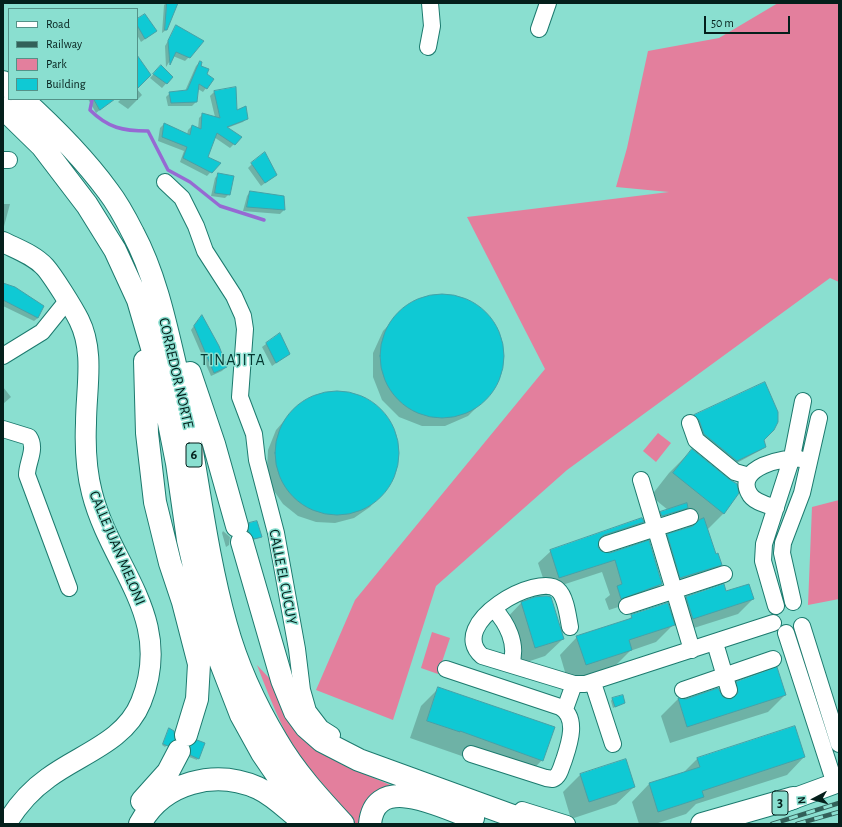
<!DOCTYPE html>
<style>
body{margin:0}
#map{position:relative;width:842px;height:827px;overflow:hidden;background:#8adfd0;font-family:"Alegreya Sans",sans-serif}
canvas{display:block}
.frame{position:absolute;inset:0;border:4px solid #041f1b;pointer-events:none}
.legend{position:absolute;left:8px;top:8px;width:130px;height:92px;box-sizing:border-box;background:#8adfd0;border:1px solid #549288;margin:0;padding:5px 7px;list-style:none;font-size:12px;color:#041f1b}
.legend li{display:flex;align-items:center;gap:8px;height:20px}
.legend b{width:20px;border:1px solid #549288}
.north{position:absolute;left:794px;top:779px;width:40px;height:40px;-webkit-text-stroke:3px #8adfd0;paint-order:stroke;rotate:264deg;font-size:11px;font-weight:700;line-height:16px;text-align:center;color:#041f1b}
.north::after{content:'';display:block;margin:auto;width:14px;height:18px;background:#041f1b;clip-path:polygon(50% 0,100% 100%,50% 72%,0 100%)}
.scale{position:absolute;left:704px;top:16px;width:86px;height:18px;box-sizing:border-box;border:2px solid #041f1b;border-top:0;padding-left:5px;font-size:12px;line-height:14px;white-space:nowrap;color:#041f1b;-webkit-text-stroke:3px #8adfd0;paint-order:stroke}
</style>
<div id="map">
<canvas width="842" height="827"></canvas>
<div class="frame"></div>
<ul class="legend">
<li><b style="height:5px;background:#fff"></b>Road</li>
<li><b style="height:5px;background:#326059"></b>Railway</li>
<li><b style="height:11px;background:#e37f9d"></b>Park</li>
<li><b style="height:11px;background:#0fc9d4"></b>Building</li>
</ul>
<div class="north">N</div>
<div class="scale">50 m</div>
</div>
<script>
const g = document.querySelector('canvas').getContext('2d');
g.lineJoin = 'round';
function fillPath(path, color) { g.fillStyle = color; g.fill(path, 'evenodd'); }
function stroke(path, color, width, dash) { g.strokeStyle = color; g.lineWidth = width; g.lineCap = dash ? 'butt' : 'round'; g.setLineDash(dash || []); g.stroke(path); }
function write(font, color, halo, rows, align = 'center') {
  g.font = font + ' "Alegreya Sans",sans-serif'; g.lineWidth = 3; g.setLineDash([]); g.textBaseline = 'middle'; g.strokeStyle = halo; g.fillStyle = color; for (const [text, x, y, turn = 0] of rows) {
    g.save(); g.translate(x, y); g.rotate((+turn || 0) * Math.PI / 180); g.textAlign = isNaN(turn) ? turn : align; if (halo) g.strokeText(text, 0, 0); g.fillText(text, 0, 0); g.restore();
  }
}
fillPath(new Path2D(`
 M778,3H839V282L830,278L567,470L436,586L393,720L316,690L355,600L545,369L467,217L669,192L616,187L627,148L648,51L719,38Z
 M658,433L671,443L656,462L643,451Z
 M839,500V599L808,605L812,507Z
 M432,632L450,638L438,674L421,668Z
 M257,665L271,680L314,744L346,766L402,790L363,824H356C342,809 327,794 314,778C288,745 272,704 257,665Z`), '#e37f9d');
fillPath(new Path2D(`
 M166,3H175L166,30L162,33L164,5Z
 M137,20L152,34L141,42L137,35Z
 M177,26L189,57L185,61L173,56L166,67L165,46Z
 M200,62L206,75V88L203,92L198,89L196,102L192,106H168L166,97L170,93L185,91L196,66Z
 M161,66L172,77L162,88L150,78Z
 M137,89L142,95L128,109L118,102L121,99H137Z
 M214,92L236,112L247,118L243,122L227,128L234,144L230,148L214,137L206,157L219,163L207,176L180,162L184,151L158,141L160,128L164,124L187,135L188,130L192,126L198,129L199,118L203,114L215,117L210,96Z
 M88,99H104L107,104L96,113Z
 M252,164L276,175L261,186L248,168Z
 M219,174L229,194L225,198L211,196L215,178Z
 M250,192L283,197L284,210L280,214L243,211L247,196Z
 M3,204H10L3,230Z
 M3,285L38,318L34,321L3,306Z
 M430,296H454L476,305L493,322L503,345L502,369L493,391L468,416L445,426H422L399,417L382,400L373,377V353L383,331L408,305Z
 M198,320L226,367L222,371L211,376L191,330Z
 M266,344L289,354L272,366L262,347Z
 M3,387L11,397L3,404Z
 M338,391L359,396L377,407L391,423L397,444V465L390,483L370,507L354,518L335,523L316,522L298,516L283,504L272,488L267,469L268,450L276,430L298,405L317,395Z
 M695,416L762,440L765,447L761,450L733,465L700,438L691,419Z
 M692,450L738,493L723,514L707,530L715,555L721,565L710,575L670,588L657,546L668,535L690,528L672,513L660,517L661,513L668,510L651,496L669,473Z
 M642,519L643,522L630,534L597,545V547L600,552L610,554L661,584L649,597L609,610L605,599L610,595L602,572L547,590L538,563L551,551Z
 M250,524L260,537L259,538L252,540L247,533Z
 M223,531L230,537L229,545L226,547L222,533Z
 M686,597L753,599L738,614L678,633L675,623L656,642L630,651L614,667L568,682L560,655L577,637L626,622L632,616L670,614Z
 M535,598L563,639L545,656L518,665L504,621L521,603Z
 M737,683L785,695L768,712L670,743L661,716L678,699L722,698Z
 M439,688L542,760L525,778L410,738L421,706Z
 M612,699L624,703L613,708L611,701Z
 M169,729L174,739L165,747L162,745Z
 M197,741L198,758L197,760L189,757V749Z
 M804,757L787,775L696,804L686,814L655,824H639L632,802L649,784L683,773L697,759Z
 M625,760L634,787L616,804L571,819L563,792L580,775Z`), '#0003');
stroke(new Path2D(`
 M92,100L90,110C108,128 123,131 148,131L168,170L190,182L220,206L264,220`), '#9669d3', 3.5);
const building = new Path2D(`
 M167,3H178L167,30H165Z
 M145,14L157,31L145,39L137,25V19Z
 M176,25L204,41L190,58L176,52L170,65L168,41Z
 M137,55L151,75L137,89Z
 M200,61L202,62L201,66L209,69L207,74L214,79L207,89L199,84L197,102L171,103L169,92L187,90Z
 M161,65L173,77L167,84L153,74Z
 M236,87L237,110L246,106L248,119L227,127L242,137L235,145L217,133L208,157L221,163L212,173L183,158L187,147L162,137L164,123L190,135L192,125L201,129L202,113L220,118L214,91Z
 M94,99H115L100,110Z
 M265,152L277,175L265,183L251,163Z
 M218,173L234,176L230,195L215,193Z
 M250,191L284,196L285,210L247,207Z
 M3,283L15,287L44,306L38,318L3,300Z
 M380 356a62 62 0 1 1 124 0a62 62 0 1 1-124 0Z
 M202,315L219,346L227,367L214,373L194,326Z
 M280,333L290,354L276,363L266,343Z
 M765,382L778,412V422L774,430L764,440L766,447L737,461L704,434L699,420L694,415Z
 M275 453a62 62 0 1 1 124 0a62 62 0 1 1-124 0Z
 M692,449L729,479L737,484L739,493L724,514L673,473Z
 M687,503L688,508L662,516L660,512Z
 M642,518L644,522L604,535L600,538L598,547L601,551L610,553L649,540L662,584L621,599L617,586L622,584L615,560L559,578L550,550Z
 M704,518L716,554L718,553L722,565L680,578L667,534L693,526L699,520Z
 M257,521L262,537L254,539L248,531L249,523Z
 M724,584L726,591L749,584L754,599L693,619L686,597Z
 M547,596L551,597L564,639L535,648L521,602L535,597Z
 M668,603L675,625L629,640L632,650L586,665L576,636L632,618L631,615Z
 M777,667L786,695L687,727L678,698L686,699L718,688L723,697L731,699L738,693L736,682Z
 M438,687L555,727L543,761L460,731V732L427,721Z
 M623,695L625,703L615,707L612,698Z
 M795,726L805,757L702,791L704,797L658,812L649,783L700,767L697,758Z
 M169,728L174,731L175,740L168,746L163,744Z
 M197,740L205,743L199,759L190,755V746Z
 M626,759L635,787L589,802L580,774Z`);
fillPath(building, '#0fc9d4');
stroke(building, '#46a1a7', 1);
const minor = new Path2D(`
 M539,29L548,3
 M428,47L432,26L430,3
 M3,160H9
 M165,182L182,198L196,226L205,251L234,296L243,316L245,329L240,397L254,434L257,460L276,533L297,649L302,690L308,711L321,728L332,735
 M3,356L42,332L67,301
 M690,423L696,440L735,472L749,476
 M3,429L29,437C37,449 27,462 27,475L69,588
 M641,480L692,650
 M776,508C767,505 753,502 749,493C735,468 784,456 800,459
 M607,544L690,517
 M793,602L782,553L783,543L802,493L819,418
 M627,606L724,574
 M776,606L763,561L764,544L792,457L803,401
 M494,609C507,623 518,644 511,664
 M802,626L839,744
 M570,627C568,617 566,597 558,590C539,571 445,624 482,656L574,684H585L773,623
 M786,633L835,784
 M715,643L729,690
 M446,669L560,707C579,717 569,745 564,760C561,767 560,776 553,779L546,778L471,754
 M593,683L613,744
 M683,690L773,659
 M565,709L574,684
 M522,810L567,824`);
const major = new Path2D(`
 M3,242C17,249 34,255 45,267C53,276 73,308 79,320C95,352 86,389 86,423C85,446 86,470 92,493C111,568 175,618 141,702C125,742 80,754 48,778C31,790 17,806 6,824
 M779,804L839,782`);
const highway = new Path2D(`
 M3,82L9,87
 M22,99C53,127 83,157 108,191C118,204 126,219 133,233C156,276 166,326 177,373C196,457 203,543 226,625C237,665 256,706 277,741C295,772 319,798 343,824
 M3,108L42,146L87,205L115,250L138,300L155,358L167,413L177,463L188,540L210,635L241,715L262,753L290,794L317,824
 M145,361L147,433L155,502L170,563L183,602L199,664L197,699L186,735
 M190,373L214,444L237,526
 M242,542L282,680L295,712L306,727L322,741L359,760L535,824
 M142,801L168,772L179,751
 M140,824C163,782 215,769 258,788C273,795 285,807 297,817
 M370,824C375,771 444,808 473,818
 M702,824L793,798`);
stroke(minor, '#1c7a6e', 18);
stroke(major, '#1c7a6e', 22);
stroke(highway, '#1c7a6e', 24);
stroke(minor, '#fff', 16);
stroke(major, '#fff', 20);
stroke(highway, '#fff', 22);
const rail = new Path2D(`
 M772,824L839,803
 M797,824L839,812`);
stroke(rail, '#326059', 4.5);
stroke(rail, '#8adfd0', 3, [9]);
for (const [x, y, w] of [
 [194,455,16],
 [780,803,16]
]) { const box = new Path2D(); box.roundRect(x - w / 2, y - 12, w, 24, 3); g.fillStyle = '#8adfd0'; g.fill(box); stroke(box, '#041f1b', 1); }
write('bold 14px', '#041f1b', null, [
 ["6",194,455],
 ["3",780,803]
]);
write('15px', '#041f1b', '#8adfd0', [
 ["CORREDOR NORTE",176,373,77],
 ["CALLE JUAN MELONI",117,548,67],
 ["CALLE EL CUCUY",283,577,79]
]);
g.letterSpacing = '1px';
write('16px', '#043730', '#8adfd0', [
 ["TINAJITA",233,360]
]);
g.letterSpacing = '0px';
</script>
